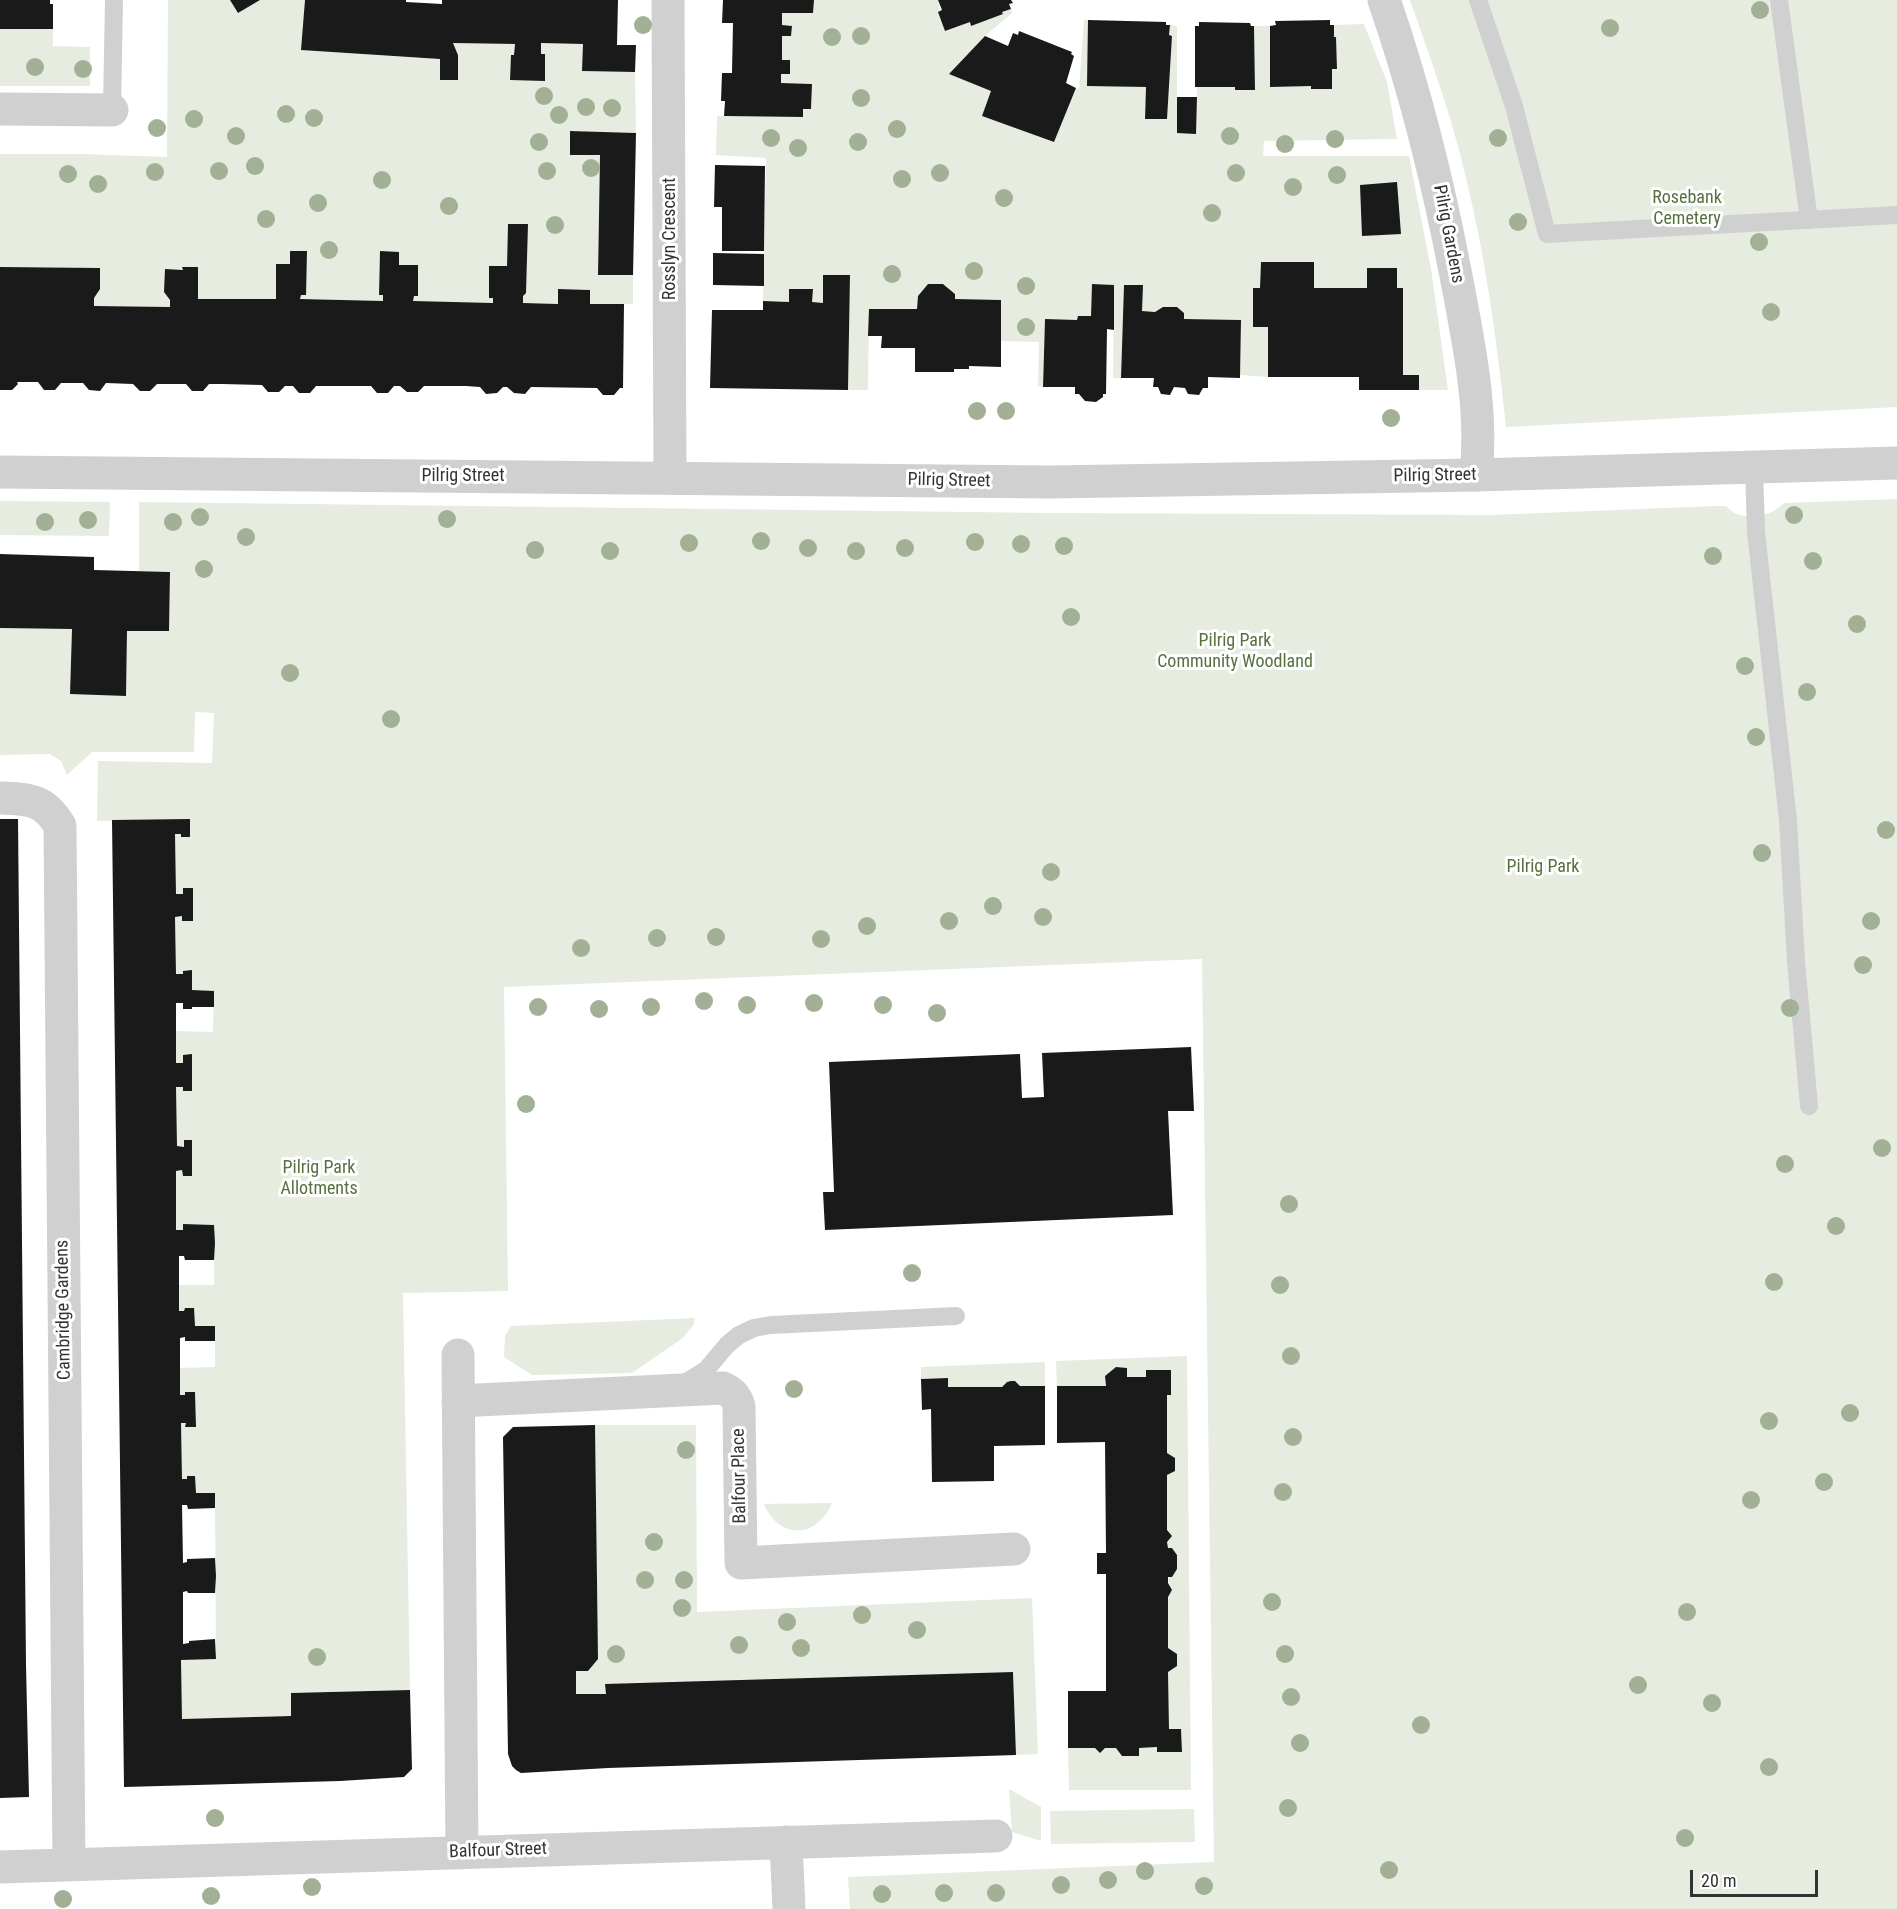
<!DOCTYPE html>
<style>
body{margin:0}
#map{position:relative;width:1897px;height:1909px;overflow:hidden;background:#fff;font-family:"Roboto Condensed",sans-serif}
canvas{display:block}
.scale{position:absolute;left:1690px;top:1870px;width:128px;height:27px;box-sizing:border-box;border:3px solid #333;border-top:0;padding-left:8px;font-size:18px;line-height:21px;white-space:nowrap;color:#333;-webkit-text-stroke:4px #fff;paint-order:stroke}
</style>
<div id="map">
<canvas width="1897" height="1909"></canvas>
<div class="scale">20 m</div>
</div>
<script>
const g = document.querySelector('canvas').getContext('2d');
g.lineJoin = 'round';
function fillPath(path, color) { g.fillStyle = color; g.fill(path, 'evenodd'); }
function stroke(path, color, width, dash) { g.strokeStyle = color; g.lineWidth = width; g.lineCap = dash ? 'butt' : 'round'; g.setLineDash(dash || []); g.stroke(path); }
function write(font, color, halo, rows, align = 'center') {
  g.font = font + ' "Roboto Condensed",sans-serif'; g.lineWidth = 6; g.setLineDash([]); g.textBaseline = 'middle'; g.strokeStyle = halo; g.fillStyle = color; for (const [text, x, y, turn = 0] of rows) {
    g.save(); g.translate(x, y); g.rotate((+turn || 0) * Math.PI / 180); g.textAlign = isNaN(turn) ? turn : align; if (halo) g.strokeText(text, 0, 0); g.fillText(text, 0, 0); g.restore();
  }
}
fillPath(new Path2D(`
 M168,0H230L238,13L260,0H305L302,50L440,59L458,80V55L453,43L515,44L514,55H511L510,80H545V55L541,54V43L583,44V71L635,72L636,133L571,131L570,154L600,155L598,275H633V304H590V290L559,289L558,304L523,303V296L526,293L527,224H508L507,266L493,298V303L413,301L414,296H418V266L399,265L380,251L379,294L383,295V301L300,299L301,295H306V251H290V264H276V299H198V267H183V270L166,269L170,307L94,306L80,268L0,267V154H82L167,157Z
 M814,0H938L945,31L970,22L971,26L1003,14L1002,12L1011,9L1012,13L985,36L949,74L991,91L982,116L1054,142L1076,88L1079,89L1084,19L1088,20V85L1146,87L1145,119H1167L1172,36L1169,35L1170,25L1177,26V133H1196L1197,87H1235V90H1255L1254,26H1270L1271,86H1311L1312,89H1332V69H1337L1336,37H1334V25L1364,24L1387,82L1397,139L1264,141L1263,156H1409L1431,269L1448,390H1419L1403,375V289L1397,288V268H1367V288H1314L1313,262H1261L1260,288H1253V326L1268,327V377L1240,375L1241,320L1184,319V313L1177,307L1155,312L1142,311V285H1124L1121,378H1113L1114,285L1092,284L1091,316L1077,320H1045L1043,387L1038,386L1039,342L1001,341V300L955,299V294L944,284H928L918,296L917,309H869L868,390H848L850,276L823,275V303L812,302V289H790L789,302L763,301L766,158L716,155L717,116L803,117V110L811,109L812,84L781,83V74H790V61L782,60V36H791L792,26L782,25V13H813Z
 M1410,0H1897V407L1506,427C1496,330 1482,233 1456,139C1443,92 1426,46 1410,0Z
 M0,29H53V46L90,47V86H0Z
 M1897,499V1909H850L848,1877L1214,1862L1202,959L504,987L508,1291L403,1293L410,1690L291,1693V1716L182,1719L181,1660L216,1659L215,1493H196L195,1476H188L187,1479H182L181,1423H186V1426H196L195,1392H186L185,1395H180V1368L215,1367V1326H194V1308H185L184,1311H179V1285H214V1225L183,1224V1230H176V1171L182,1170L183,1176H192V1140H184V1147L177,1146L176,1087H183V1091H192V1055H183V1063H176V1031L213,1032L214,992L192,990V970L183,971V974H176L175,917L182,916L183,921H193L192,888H183V894H176L175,834H181V837H189L190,820L97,821L98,761L212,763L214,713L195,712L194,752H92L67,775L61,761L50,754L0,755V628L72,629L70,694L126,696L127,631H169L170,572L139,571V502L1050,513L1491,515L1716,506H1726C1741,523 1770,518 1784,503Z
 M0,501L110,502L109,536L0,535Z
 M695,1318L694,1324L683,1338L632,1373L532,1375L504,1357L505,1336L511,1326Z
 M1187,1356L1191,1790H1069L1068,1748H1095L1100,1753L1105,1748H1116L1122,1756H1139V1748L1157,1747V1752H1182L1181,1729H1169L1168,1672L1177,1666L1168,1648V1597L1172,1590C1164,1578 1172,1567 1177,1555L1172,1548H1168L1167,1542L1172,1536L1167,1530V1475L1175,1470V1459L1167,1453V1395H1171V1370H1146V1377H1127V1368L1116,1367L1105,1376L1106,1386H1057L1056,1361Z
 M1045,1362V1386H1020L1015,1381L1007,1382L1002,1387H948V1378L921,1379V1367Z
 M595,1425H696L697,1612L1032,1598L1038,1754L1016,1755L1013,1672L605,1685L606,1694H576V1671H588L598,1659Z
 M832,1503C817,1539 779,1540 764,1504Z
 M1009,1789L1041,1807V1841L1012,1832Z
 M1194,1809L1195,1842L1051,1844L1050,1811Z`), '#e6ecdf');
fillPath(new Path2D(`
 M0,0H50V4H53V29H0Z
 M230,0H260L238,13Z
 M305,0H406V2L442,4V0H618L617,45H636L635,72L582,71L583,44L541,43V54H545V81L510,80L511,55H514L515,44L453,43L458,55V80H440V59L301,50Z
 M723,0H814L813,13H782V25L792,26L791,36H782V60H790V74H781V83L812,84L811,109H803V117L724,116L725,101H721L722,73H732L733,23H722Z
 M938,0H1011L1013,3L1009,4L1011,9L1002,12L1003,14L971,26L970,22L945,31L938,12L942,10Z
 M1088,20L1166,22V25H1170L1169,35L1172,36L1167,119H1145L1146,87L1087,86Z
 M1330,20V25H1334V37H1336L1337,69H1332V89H1311V86L1270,87V26L1276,25L1275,21Z
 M1199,22L1250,23L1251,26H1254L1255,90H1235V87H1195V26H1199Z
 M1019,31L1072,52L1071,54L1074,56L1066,83L1076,88L1054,142L982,116L991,91L949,74L985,36L1008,46L1013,33L1018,35Z
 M1177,97H1197L1196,134L1177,133Z
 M570,131L636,133L633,275H598L600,155H570Z
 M715,165L765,166L764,251H722V207H714Z
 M1397,182L1401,234L1362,236L1360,185Z
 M508,224H528L526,293L523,296V303L558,304V289L590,290V304H624L623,388H620L614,395H603L597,388L531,387L525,394L514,393L507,387H503L497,393L486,394L480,387L466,386H424L418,392H407L400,386H394L388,393H377L371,386H316L310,393H299L293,386H285L279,392H268L262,385L222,384H209L203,391H192L186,384H157L150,391H140L133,384L106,383L100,391L89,390L83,383H61L55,390H44L38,382H17L18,384L12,390H0V267L100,268V289L94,298V306L170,307V300L164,292L165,269L183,270L182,267H198V299H276V264H290V251H307L306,295H301L300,299L383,301V295H379L380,251L399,252V265H418V296H414L413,301L493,303V298H489V266H507Z
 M713,253L764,254V286L713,285Z
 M1261,262H1314V288H1367V268H1397V288H1403V375H1419V390H1359V377H1268V327H1253V288H1260Z
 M823,275H850L848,390L710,388L712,310H763V301L789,302V289H813L812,302L823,303Z
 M928,284H943L955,294V299L1001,300V367L969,366V369H954V372H915V348H881L882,336H868L869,309H917L918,296Z
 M1092,284L1114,285V330L1107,329L1106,394H1103V397L1096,402L1085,401L1079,394H1075V387H1043L1045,319L1077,320L1078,316H1091Z
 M1124,285H1143L1142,311L1155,312L1163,307H1177L1184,313V319L1241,320L1240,378L1208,377V388H1203L1199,395L1188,394L1185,388L1174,387L1170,395L1161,394L1158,387H1153L1154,378H1121Z
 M0,554L94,557V570L170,572L169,631H127L126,696L70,694L72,629L0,628Z
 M0,819H18L26,1665L29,1797L0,1798Z
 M190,819V837H181V834H175L176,894H183V888H193V921H182V916L175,917L176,974H183V971L192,970V990L214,991V1007H192V1009H183V1003H176V1063H183V1055L192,1054V1091H183V1087H176L177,1146L184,1147V1140H192V1176H183L182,1170L176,1171V1230H183V1224L214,1225L215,1243L214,1260H185L184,1256H179V1311H184L185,1308H194L195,1326H215V1341H185V1337L180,1338V1395H185V1392H195L196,1427H185L186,1423H181L182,1479H187V1476H195L196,1493H215V1508L188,1509L187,1505H182L183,1563L187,1562V1559L215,1558L216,1576L215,1593H188L187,1591L183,1592V1644L189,1643V1641L215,1639L216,1659L181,1660L182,1719L291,1716V1693L410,1690L412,1769L404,1777L340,1781L124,1787L112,820Z
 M1191,1047L1194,1111H1168L1173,1215L825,1230L823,1192H834L829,1062L1020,1054L1022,1098L1044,1097L1042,1053Z
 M1116,1367L1127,1368V1377H1146V1370H1171V1395H1167V1453L1175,1458V1471L1167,1475V1530L1172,1536L1167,1542L1168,1548H1172L1177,1555V1569L1172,1577H1168V1583L1172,1590L1168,1597V1648L1177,1654V1666L1168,1672L1169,1729H1181L1182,1752H1157V1747L1139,1748V1756H1122L1116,1748H1105L1100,1753L1095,1748H1068V1691H1106V1574H1097V1553H1106L1105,1442L1057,1443V1386H1106L1105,1376Z
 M948,1378V1387H1002L1007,1382L1011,1381H1015L1020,1386H1045V1445L994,1446V1481L932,1482L931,1409L922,1410L921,1379Z
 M595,1425L598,1659L588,1671H576V1694H606L605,1684L1013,1672L1016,1755L608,1768L521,1773L516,1770L512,1766L508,1754L503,1437L513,1427Z`), '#1a1a1a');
stroke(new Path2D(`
 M1478,0L1514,106L1547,234L1897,215
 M1779,0L1809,220
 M112,110L114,0
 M1754,467L1756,532L1788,820L1796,961L1809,1106
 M682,1385L706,1370L727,1345L739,1335L754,1328L771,1325L956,1316`), '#d0d0d0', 18);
stroke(new Path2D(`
 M668,0L670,477
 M1384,0C1416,92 1439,186 1457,281C1469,345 1483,410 1476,475
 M0,109L112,110
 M0,798C29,799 44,799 60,826L69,1865
 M458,1355L462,1853
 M458,1401L723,1388C732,1392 737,1397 739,1407L741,1563L1014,1549
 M786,1842L789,1909
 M0,1867L996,1836`), '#d0d0d0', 33);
stroke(new Path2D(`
 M0,472L1051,482L1476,475L1897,463`), '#d0d0d0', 33);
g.fillStyle = '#a2b095';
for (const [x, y] of [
 [1760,10],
 [643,25],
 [1610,28],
 [861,36],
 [832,37],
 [35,67],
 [83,69],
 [544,96],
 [861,98],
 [586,107],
 [612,108],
 [286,114],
 [559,115],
 [314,118],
 [194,119],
 [157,128],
 [897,129],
 [236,136],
 [1230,136],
 [771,138],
 [1498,138],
 [1335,139],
 [539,142],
 [858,142],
 [1285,144],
 [798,148],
 [255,166],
 [591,168],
 [219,171],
 [547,171],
 [155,172],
 [940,173],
 [1236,173],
 [68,174],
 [1337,175],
 [902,179],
 [382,180],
 [98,184],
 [1293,187],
 [1004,198],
 [318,203],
 [449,206],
 [1212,213],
 [266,219],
 [1518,222],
 [555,225],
 [1759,242],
 [329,250],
 [974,271],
 [892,274],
 [1026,286],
 [1771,312],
 [1026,327],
 [977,411],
 [1006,411],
 [1391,418],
 [1794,515],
 [200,517],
 [447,519],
 [88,520],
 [45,522],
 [173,522],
 [246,537],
 [761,541],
 [975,542],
 [689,543],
 [1021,544],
 [1064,546],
 [808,548],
 [905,548],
 [535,550],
 [610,551],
 [856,551],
 [1713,556],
 [1813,561],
 [204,569],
 [1071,617],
 [1857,624],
 [1745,666],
 [290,673],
 [1807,692],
 [391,719],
 [1756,737],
 [1886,830],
 [1762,853],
 [1051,872],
 [993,906],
 [1043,917],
 [949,921],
 [1871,921],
 [867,926],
 [716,937],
 [657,938],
 [821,939],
 [581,948],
 [1863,965],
 [704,1001],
 [814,1003],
 [747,1005],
 [883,1005],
 [538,1007],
 [651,1007],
 [1790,1008],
 [599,1009],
 [937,1013],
 [526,1104],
 [1882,1148],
 [1785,1164],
 [1289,1204],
 [1836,1226],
 [912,1273],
 [1774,1282],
 [1280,1285],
 [1291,1356],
 [794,1389],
 [1850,1413],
 [1769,1421],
 [1293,1437],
 [686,1450],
 [1824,1482],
 [1283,1492],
 [1751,1500],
 [654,1542],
 [645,1580],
 [684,1580],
 [1272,1602],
 [682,1608],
 [1687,1612],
 [862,1615],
 [787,1622],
 [917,1630],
 [739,1645],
 [801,1648],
 [616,1654],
 [1285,1654],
 [317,1657],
 [1638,1685],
 [1291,1697],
 [1712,1703],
 [1421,1725],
 [1300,1743],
 [1769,1767],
 [1288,1808],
 [215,1818],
 [1685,1838],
 [1389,1870],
 [1145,1871],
 [1108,1880],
 [1061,1885],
 [1204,1886],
 [312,1887],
 [944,1893],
 [996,1893],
 [882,1894],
 [211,1896],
 [63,1899]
]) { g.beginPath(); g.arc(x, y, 9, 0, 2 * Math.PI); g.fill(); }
write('18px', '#56703f', '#fff', [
 ["Rosebank",1687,198],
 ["Cemetery",1687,219],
 ["Pilrig Park",1235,641],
 ["Community Woodland",1235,662],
 ["Pilrig Park",1543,867],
 ["Pilrig Park",319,1168],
 ["Allotments",319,1189]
]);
write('18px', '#333', '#fff', [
 ["Pilrig Gardens",1448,234,79],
 ["Rosslyn Crescent",670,239,-90],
 ["Pilrig Street",463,476],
 ["Pilrig Street",1435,476,-1],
 ["Pilrig Street",949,481,1],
 ["Cambridge Gardens",64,1310,-91],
 ["Balfour Place",740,1476,-91],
 ["Balfour Street",498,1851,-2]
]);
</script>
